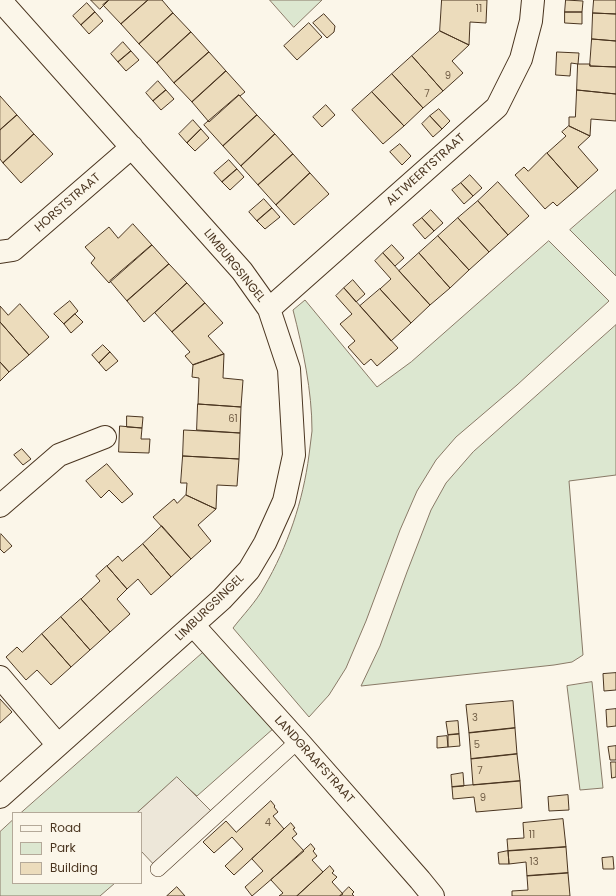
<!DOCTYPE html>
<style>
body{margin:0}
#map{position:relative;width:616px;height:896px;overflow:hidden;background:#fbf6e9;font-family:Poppins,sans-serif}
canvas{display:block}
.legend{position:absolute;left:12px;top:812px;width:130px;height:72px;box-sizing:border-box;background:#fbf6e9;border:1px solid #b4a999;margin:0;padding:5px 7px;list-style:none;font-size:12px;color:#4a3520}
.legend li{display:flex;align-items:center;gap:8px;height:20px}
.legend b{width:20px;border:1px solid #b4a999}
</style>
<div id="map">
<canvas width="616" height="896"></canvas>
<ul class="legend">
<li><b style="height:5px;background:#fbf6e9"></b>Road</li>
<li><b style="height:11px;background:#dce7d0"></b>Park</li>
<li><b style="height:11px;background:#ecdcbc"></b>Building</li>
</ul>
</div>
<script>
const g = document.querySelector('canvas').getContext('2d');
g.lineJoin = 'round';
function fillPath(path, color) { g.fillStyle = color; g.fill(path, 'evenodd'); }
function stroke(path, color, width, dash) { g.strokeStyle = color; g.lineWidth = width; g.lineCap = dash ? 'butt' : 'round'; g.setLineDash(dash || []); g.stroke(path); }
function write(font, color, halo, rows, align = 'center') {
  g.font = font + ' Poppins,sans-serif'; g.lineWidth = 3; g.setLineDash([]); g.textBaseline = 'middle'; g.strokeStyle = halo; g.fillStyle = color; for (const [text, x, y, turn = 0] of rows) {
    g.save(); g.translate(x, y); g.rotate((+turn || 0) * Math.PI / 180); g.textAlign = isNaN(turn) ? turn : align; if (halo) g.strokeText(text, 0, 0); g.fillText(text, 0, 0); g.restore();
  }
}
const green = new Path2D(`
 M270,0H322L294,27Z
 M616,190V276L570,230Z
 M549,241L609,301L517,385L456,437L436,460L417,491L400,530L366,621L346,668L329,695L309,717L233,628C243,615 256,602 264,587C288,546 303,501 309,455C310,447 311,439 312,431C312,391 303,349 293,310L305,300L377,387L411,362Z
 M616,325V475L569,481L583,655L572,662L554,665L361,686L380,646L407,572L431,510L446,483L473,452Z
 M206,650L274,728L197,796L177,778L137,813H21Z
 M592,682L603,788L580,790L567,686Z
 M13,820V883H115L100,896H0V832Z`);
fillPath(green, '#dce7d0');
stroke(green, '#887966', 1);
const parking = new Path2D(`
 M177,777L215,815L158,869L141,851V813H137Z`);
fillPath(parking, '#ede7d9');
stroke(parking, '#887966', 1);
const building = new Path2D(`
 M91,0H109L100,9Z
 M109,0H148L121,24L103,5Z
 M148,0H162L173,13L139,44L121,24Z
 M442,0H487L486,23L470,22L469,45L440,31Z
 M566,0L583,1L582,12H565Z
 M594,0H616V14L593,13Z
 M87,3L95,12L81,25L73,16Z
 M95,12L103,21L89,34L81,25Z
 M565,12H582V24L565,23Z
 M173,13L191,32L157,63L139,44Z
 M593,13L616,14V41L592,39Z
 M324,14L335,26L334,32L327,38L313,23Z
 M309,23L322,37L297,60L284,46Z
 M440,31L469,45L452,61L463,73L443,91L412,56Z
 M191,32L209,52L174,83L157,63Z
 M592,39L616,41V67L590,66Z
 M123,42L131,51L118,62L111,54Z
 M131,51L139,60L126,71L118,62Z
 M209,52L226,71L192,102L174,83Z
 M557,52L579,53L578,64L571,63L570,76L556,75Z
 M412,56L443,91L423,108L392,74Z
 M578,64H590V66L616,67V94L577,90Z
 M226,71L245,92L240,96L239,95L209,122L192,102Z
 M392,74L423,108L404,126L372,92Z
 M158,81L166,90L153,101L146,93Z
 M166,90L174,99L161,110L153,101Z
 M577,90L616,94V121L591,119L590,136L569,126V117H575Z
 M372,92L404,126L383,144L352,110Z
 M239,95L257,115L223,146L204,125Z
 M0,96L17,115L0,130Z
 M326,105L335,115L322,127L313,117Z
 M439,109L450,121L442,129L430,116Z
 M17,115L34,134L3,163L0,159V130Z
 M257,115L275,134L241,166L223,146Z
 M430,116L442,129L433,137L422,124Z
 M193,120L201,129L187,143L179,134Z
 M569,126L590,136L578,147L598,170L578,188L547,153L566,136L562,132Z
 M201,129L209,138L195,151L187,143Z
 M34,134L53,154L21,183L3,163Z
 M275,134L293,154L258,185L241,166Z
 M400,144L411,156L402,165L390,152Z
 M547,153L578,188L557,206L553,202L545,209L515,175L524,167L528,171Z
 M293,154L310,173L276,205L258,185Z
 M229,160L237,169L222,182L214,173Z
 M237,169L244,177L230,190L222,182Z
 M310,173L329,194L294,225L276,205Z
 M470,175L482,188L473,196L461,183Z
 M498,182L529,216L508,235L478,201Z
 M461,183L473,196L464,204L452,190Z
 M264,199L272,208L257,221L249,212Z
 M478,201L508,235L489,252L458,218Z
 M272,208L280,217L265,229L257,221Z
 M431,210L443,223L434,231L422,218Z
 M422,218L434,231L425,239L413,225Z
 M458,218L489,252L469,270L438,236Z
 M133,224L152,245L109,283L91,263L95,258L85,247L109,227L118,238Z
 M438,236L469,270L450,288L419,253Z
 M152,245L169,264L127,301L110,281Z
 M392,245L404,258L395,266L383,253Z
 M383,253L430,305L411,323L380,289L391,279L375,261Z
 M419,253L450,288L430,305L399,271Z
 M169,264L187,283L144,322L127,301Z
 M353,280L365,294L356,302L344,288Z
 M187,283L205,303L172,332L155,313Z
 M344,288L398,348L377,366L371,359L364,365L348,347L355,341L340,324L352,314L336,296Z
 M380,289L411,323L391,341L360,306Z
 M70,301L78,311L64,324L54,314Z
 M205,303L223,323L208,336L224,354L193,365L185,356L190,352L172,332Z
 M20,304L49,337L29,355L0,322V306L8,315Z
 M75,314L83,322L71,333L64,324Z
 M0,322L29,355L9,372L0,362Z
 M103,345L110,352L99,363L92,355Z
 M110,352L118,361L106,371L99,363Z
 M224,354L223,378L243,380L241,407L198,404L199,378L192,377L193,365Z
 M0,362L9,372L0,381Z
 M198,404L241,407L240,433L197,430Z
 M127,416L143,417L142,428L127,427Z
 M120,426L142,428L141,439H150L149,453L119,452Z
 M184,430L240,433L239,459L183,456Z
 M22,449L31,459L23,465L14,455Z
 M183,456L239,459L237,486L217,485L216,509L186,495L187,483H181Z
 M107,464L133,494L122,503L109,490L101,498L86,481Z
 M186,495L216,509L198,525L211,541L191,559L153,517L174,499L177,503Z
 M162,526L191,559L171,577L143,544Z
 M1,534L12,546L4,553L0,549V535Z
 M143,544L171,577L151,595L138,579L127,589L107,566L118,556L122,561Z
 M107,566L127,589L117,599L130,614L110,632L81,599L100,581L96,576Z
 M81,599L110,632L90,650L61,617Z
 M61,617L90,650L71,667L42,634Z
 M42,634L71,667L51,685L37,670L26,680L6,657L17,647L22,652Z
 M616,673V690L604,691L603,674Z
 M0,699L12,712L0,723Z
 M513,701L515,728L469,733L466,705Z
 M616,709V726L607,727L606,710Z
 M458,721L459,734L448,735L446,722Z
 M515,728L517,754L471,759L469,733Z
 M459,734L460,746L448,747V735Z
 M447,736L448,747L437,748V737Z
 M616,746V760H610L608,747Z
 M517,754L520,781L473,785L471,759Z
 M611,762H616V777L612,778Z
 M463,773L464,786L452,787L451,775Z
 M520,781L522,808L476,812L474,797L453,799L452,787Z
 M568,795L569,810L549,811L548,797Z
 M271,801L275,806L274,807L278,812L273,816L284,829L234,875L225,866L243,849L232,837L214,853L203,842L226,821L236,832Z
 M563,819L566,847L508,851L507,839L524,838L523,823Z
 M291,823L295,828L293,829L297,834L292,838L304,851L252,896L245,887L263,871L252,859Z
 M311,844L315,849L313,851L317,856L312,860L323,872L297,896H279L283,893L271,880Z
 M566,847L568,873L527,876L526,862L509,864L508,851Z
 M508,851L509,864H499L498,853Z
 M613,857L614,869H603L602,858Z
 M330,866L334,871L332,873L337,877L332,882L343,894L340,896H297Z
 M568,873L570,896H512V891L528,890L527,876Z
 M177,887L185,896H167Z
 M349,887L354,892L352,894L354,896H340Z`);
fillPath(building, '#ecdcbc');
stroke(building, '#4a3520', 1);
const lane = new Path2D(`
 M158,869L298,741`);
const street = new Path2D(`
 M0,252L13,250L132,147
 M269,309L497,107L521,59L531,21L533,0
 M0,506L59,455L105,437
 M193,625L298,741L420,880L433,896
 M0,677L58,745
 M0,797L222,599L249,570L265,543L284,501L294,455L289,369L269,309L242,271L0,0`);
stroke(lane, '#4a3520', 16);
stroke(street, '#4a3520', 24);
stroke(lane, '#fbf6e9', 15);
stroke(street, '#fbf6e9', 22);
write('10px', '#725f47', null, [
 ["11",479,9],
 ["9",448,76],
 ["7",427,94],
 ["61",233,419],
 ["3",475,718],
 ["5",477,745],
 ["7",480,771],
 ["9",483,798],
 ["4",268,823],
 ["11",532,835],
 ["13",534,862]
]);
write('12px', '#4a3520', '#fbf6e9', [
 ["ALTWEERTSTRAAT",426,170,-42],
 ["HORSTSTRAAT",68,203,-41],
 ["LIMBURGSINGEL",234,266,51],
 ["LIMBURGSINGEL",210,608,-44],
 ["LANDGRAAFSTRAAT",314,760,48]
]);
</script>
